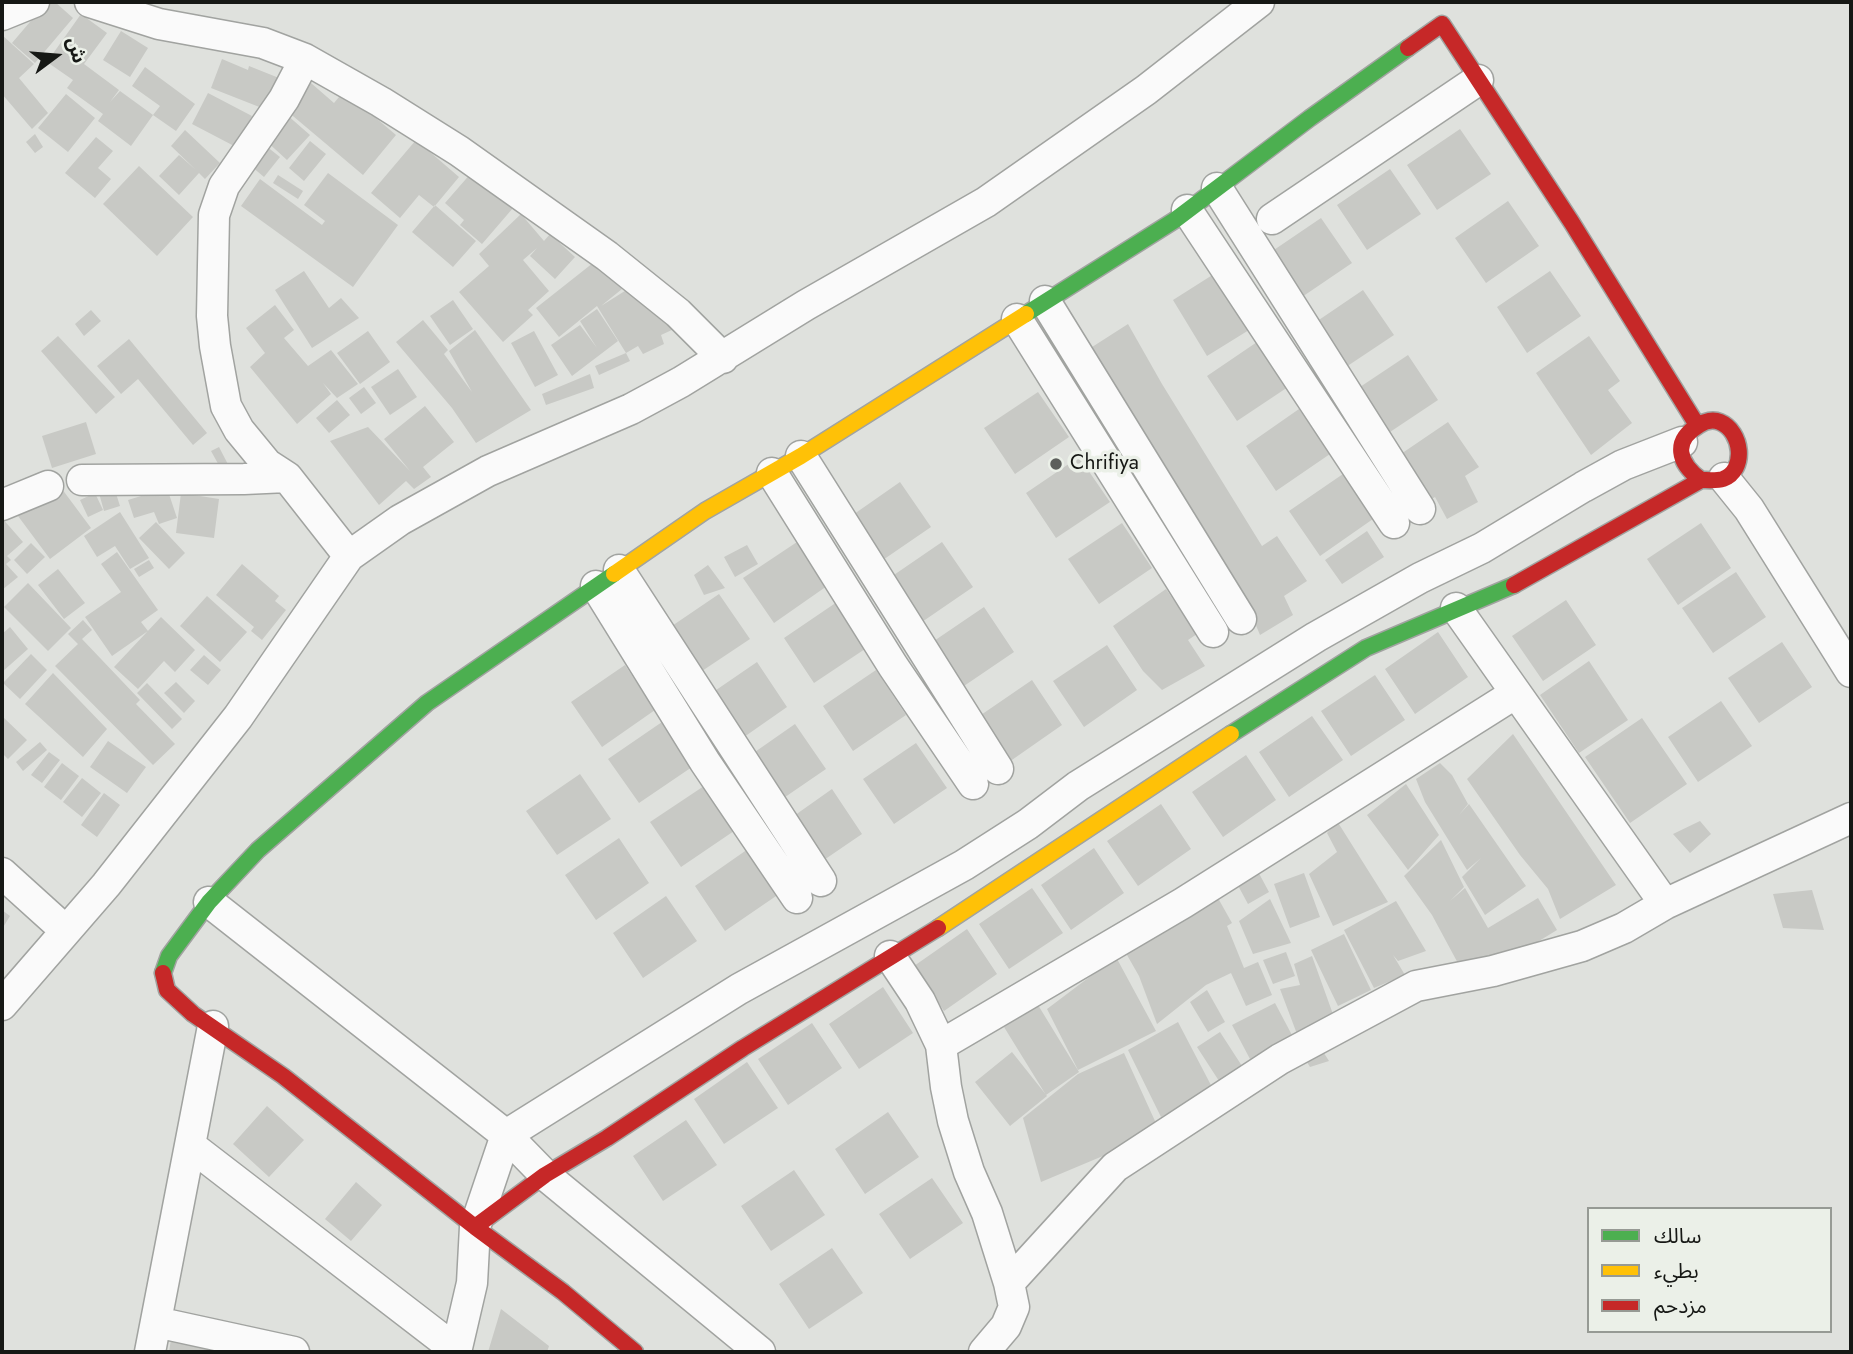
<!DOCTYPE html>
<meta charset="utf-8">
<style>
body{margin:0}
#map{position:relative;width:1853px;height:1354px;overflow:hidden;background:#dfe1dd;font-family:Jost,"Noto Sans Arabic",sans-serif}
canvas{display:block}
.frame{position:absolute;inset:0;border:4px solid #161815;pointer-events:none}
.legend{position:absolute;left:1587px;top:1207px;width:245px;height:126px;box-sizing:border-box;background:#ebf0e8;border:2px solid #969a94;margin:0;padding:9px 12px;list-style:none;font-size:21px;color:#161815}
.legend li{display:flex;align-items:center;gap:14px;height:35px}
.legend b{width:35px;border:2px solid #969a94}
.north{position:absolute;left:21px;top:21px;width:70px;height:70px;-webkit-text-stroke:5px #ebf0e8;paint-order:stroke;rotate:74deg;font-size:19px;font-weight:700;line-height:28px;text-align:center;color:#161815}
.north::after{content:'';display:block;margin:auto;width:24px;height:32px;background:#161815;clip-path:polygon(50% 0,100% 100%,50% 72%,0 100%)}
</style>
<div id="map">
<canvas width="1853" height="1354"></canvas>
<div class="frame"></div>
<ul class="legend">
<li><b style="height:9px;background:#4caf50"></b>سالك</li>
<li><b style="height:9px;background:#ffc107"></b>بطيء</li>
<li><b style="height:9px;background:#c62828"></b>مزدحم</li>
</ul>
<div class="north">ش</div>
</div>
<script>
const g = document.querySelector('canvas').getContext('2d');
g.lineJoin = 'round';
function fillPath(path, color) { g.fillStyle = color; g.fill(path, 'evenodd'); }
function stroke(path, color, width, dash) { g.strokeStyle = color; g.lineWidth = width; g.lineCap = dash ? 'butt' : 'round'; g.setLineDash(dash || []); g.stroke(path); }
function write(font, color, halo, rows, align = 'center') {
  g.font = font + ' Jost,sans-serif'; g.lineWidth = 7; g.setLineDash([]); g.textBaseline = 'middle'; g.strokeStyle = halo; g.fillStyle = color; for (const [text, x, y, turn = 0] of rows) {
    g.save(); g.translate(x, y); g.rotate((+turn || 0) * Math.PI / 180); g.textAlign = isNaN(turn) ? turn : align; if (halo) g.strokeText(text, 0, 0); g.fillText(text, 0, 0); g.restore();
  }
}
fillPath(new Path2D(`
 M47,2H55L73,18L35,63L12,43Z
 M81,14L107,33L84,64L119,90L110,102L120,91L153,115L131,146L98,121L103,114L67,88L73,80L47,62Z
 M121,31L148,48L130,77L103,60Z
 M2,35L34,64L19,78L48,113L32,129L2,94Z
 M222,59L248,70L249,66L279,78L267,110L211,88Z
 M145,67L195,104L176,131L153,115L160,106L132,86Z
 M311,83L334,103L344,91L396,135L363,175L287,111Z
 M208,93L252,116L236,147L192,124Z
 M66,94L95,118L68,152L38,128Z
 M286,114L310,135L287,160L264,139Z
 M1460,129L1491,174L1437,210L1407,165Z
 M185,130L220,163L205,179L199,173L179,195L159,176L179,155L196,170L171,146Z
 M35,134L43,147L35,153L26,142Z
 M96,137L113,151L98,168L111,179L95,198L65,173Z
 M416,140L459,177L434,207L419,195L400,218L371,193Z
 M310,141L326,154L304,181L289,168Z
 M261,142L280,157L264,177L245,161Z
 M139,166L193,217L157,256L103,204Z
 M1390,169L1421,214L1367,250L1337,205Z
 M472,172L513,208L482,244L460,225L464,220L445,203Z
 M328,173L398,225L353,287L241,206L260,179L322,225L325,221L304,205Z
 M278,175L303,191L298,199L273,183Z
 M1508,201L1539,246L1486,283L1455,238Z
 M435,205L476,241L453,267L412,232Z
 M521,214L544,241L550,234L575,257L555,279L530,256L537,248L523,260L549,291L528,310L533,315L503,342L459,292L489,266L479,254Z
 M1321,218L1352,263L1299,299L1268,254Z
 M598,259L622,289L601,306L628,289L674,329L661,335L664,344L643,354L638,346L626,353L630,361L599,375L595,366L626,353L597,306L559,337L536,308Z
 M304,271L329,308L341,298L359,318L312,348L275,290Z
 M1550,271L1581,316L1527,353L1497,307Z
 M1214,274L1249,330L1207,356L1173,300Z
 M1363,290L1394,335L1340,371L1310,326Z
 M453,300L473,329L450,345L430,316Z
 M275,305L294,330L284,338L308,366L331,350L358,384L337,398L323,383L331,394L297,424L250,367L265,353L246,328Z
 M597,309L618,341L572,376L551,345L580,325L597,348L580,321Z
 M91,310L101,321L84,336L75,324Z
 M423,320L448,350L444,354L472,392L449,351L475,330L531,410L476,443L452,408L396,342Z
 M1128,324L1162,384L1262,546L1277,536L1307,581L1284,596L1293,615L1260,635L1253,618L1208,551L1173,479L1123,410L1089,349Z
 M368,331L390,362L360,384L337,353Z
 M534,331L558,375L535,387L511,343Z
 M58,336L115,397L96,414L41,351Z
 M1589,336L1620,381L1608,390L1632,423L1591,455L1536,373Z
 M129,339L207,433L193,445L138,379L121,394L97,366Z
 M1260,340L1291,385L1237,421L1207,376Z
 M1408,355L1438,400L1384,436L1354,391Z
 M398,369L417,397L390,415L371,387Z
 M590,374L594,388L546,405L542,394Z
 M364,387L376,403L361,414L349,398Z
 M1038,392L1069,437L1015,474L984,428Z
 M337,400L350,415L329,433L316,418Z
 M425,406L454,442L423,467L431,477L414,489L406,481L379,505L330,441L368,427L410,471L384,439Z
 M1299,409L1330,454L1276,491L1246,446Z
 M86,422L96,454L52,468L42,436Z
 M1448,422L1479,467L1465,476L1478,502L1447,519L1435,497L1425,503L1395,458Z
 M219,447L233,474L226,478L211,451Z
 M1079,457L1110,502L1056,538L1026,493Z
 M1343,474L1373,519L1320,556L1289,511Z
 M112,481L120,506L104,511L97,486Z
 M900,482L931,527L877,564L847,519Z
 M59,485L91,528L50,559L18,516Z
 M167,488L177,518L159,524L154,512L134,518L128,500Z
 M95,493L103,510L88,517L80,500Z
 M181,493L219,499L214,538L176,533Z
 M120,512L149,558L130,569L115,546L97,557L84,536Z
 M2,518L23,542L7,556L11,560L6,564L18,577L2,590V553L4,551L2,549Z
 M156,522L185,553L169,569L139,538Z
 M1122,523L1152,568L1099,604L1068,559Z
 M1701,523L1731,568L1678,605L1647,559Z
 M1367,531L1384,557L1342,584L1325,560Z
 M797,542L827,586L774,623L743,578Z
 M942,542L973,587L919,624L888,579Z
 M31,543L45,557L27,574L14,560Z
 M747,545L758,564L735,577L724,557Z
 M117,552L158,610L141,622L148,631L112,656L85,617L121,592L101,564Z
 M149,560L154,568L139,577L134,569Z
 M242,564L279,596L275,601L286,610L262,640L251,631L254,627L216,595Z
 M708,565L725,588L704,595L694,575Z
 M58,569L85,603L64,619L38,585Z
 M1736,572L1766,617L1713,653L1682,608Z
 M28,583L71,628L48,651L4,607Z
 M1166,589L1197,634L1188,640L1205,666L1162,690L1143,671L1113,626Z
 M719,594L750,639L696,675L666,630Z
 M207,596L247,632L220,662L180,626Z
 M1566,600L1596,645L1543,681L1512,636Z
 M837,602L868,647L814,683L784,638Z
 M984,607L1014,652L961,688L931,643Z
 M161,617L195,650L175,672L164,661L138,689L114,667Z
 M83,620L92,630L82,639L140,700L136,704L175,744L153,765L55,666L78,644L68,634Z
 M10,627L28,649L2,672V634Z
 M1438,632L1468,677L1415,714L1385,669Z
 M1782,642L1812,687L1759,723L1728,678Z
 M1107,645L1137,690L1084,727L1053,681Z
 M31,654L47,670L20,699L3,683Z
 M204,655L221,670L208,685L190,670Z
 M1589,661L1628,720L1579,753L1540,695Z
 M757,662L787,707L734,744L703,699Z
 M625,665L655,710L602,747L571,702Z
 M876,670L906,715L853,751L823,706Z
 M53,673L107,729L83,757L25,704Z
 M1375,675L1405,720L1351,756L1321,711Z
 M1032,680L1062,725L1009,762L978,717Z
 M176,682L195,701L184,713L164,693Z
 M147,683L182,719L172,729L137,693Z
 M1721,701L1752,746L1698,782L1668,737Z
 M1312,716L1343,760L1289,797L1259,752Z
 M3,717L27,740L8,759L2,753Z
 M1642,718L1687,784L1630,823L1585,757Z
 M662,722L692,767L639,803L608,759Z
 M795,724L826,769L772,806L742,761Z
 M1513,734L1616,885L1560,919L1548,889L1520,855L1467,779Z
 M108,741L146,767L127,793L90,767Z
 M40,742L47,750L23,771L16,762Z
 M916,743L947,788L894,824L863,779Z
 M49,752L60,760L42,783L31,775Z
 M1246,755L1276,800L1223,837L1192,792Z
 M62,763L79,776L61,800L44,787Z
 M1440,763L1452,775L1468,804L1459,815L1469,804L1526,886L1485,915L1462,877L1481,858L1467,870L1425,802L1416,779Z
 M580,774L611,819L557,855L526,811Z
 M82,778L101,793L82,817L63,802Z
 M1406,784L1439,835L1408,870L1367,815Z
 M704,786L734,831L681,867L650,822Z
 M832,789L862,834L821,862L791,818Z
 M104,793L120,805L97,837L81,825Z
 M1161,804L1191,849L1138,886L1107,841Z
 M1337,821L1388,902L1333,926L1309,874L1337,852L1327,833Z
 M1700,821L1711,834L1690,853L1673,834Z
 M619,838L649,883L596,920L565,875Z
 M1441,840L1464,887L1450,901L1465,888L1488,928L1538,898L1557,930L1521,952L1460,967L1432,915L1404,876Z
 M1094,848L1124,893L1071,930L1041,885Z
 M748,849L779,894L725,931L695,886Z
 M1255,866L1269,892L1248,904L1235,880Z
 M1304,873L1320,917L1290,928L1274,884Z
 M1032,888L1063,933L1009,969L979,924Z
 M1812,890L1824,930L1783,928L1773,894Z
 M1214,891L1232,923L1227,926L1244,968L1258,962L1272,995L1246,1006L1231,973L1206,985L1157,1024L1139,976L1123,948Z
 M666,896L697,941L643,978L613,933Z
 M1270,899L1291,943L1253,954L1239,921Z
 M1396,901L1426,951L1398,961L1393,955L1405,975L1374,988L1344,930Z
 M2,910L10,916L2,929Z
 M967,929L997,974L944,1011L914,966Z
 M1344,934L1371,990L1338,1006L1311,950Z
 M1286,952L1295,976L1273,984L1263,960Z
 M1312,956L1334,1017L1297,1034L1280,989L1300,985L1294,964Z
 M1116,957L1156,1031L1078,1070L1047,1009Z
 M883,987L913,1033L859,1069L829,1024Z
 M1207,990L1225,1022L1208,1032L1190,1002Z
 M1275,1003L1293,1037L1250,1059L1232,1025Z
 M1038,1005L1079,1072L1046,1095L1004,1027Z
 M1178,1022L1213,1089L1161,1117L1128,1050Z
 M812,1023L842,1068L788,1105L758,1059Z
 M1220,1032L1242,1066L1219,1081L1197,1047Z
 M1322,1050L1329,1061L1310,1067L1305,1059Z
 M1012,1052L1047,1096L1010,1126L975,1082Z
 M1124,1053L1160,1132L1041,1182L1023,1118L1078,1074Z
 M747,1062L778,1108L724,1144L694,1099Z
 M267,1106L304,1140L269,1177L233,1144Z
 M888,1112L919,1157L865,1194L835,1149Z
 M686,1120L717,1165L663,1201L633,1156Z
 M794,1170L825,1215L771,1251L741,1206Z
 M932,1178L963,1223L910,1259L879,1214Z
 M356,1182L382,1205L351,1241L325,1219Z
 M832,1248L863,1293L809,1329L779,1284Z
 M501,1309L549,1346L547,1352H488Z
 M171,1339L221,1347V1352H169Z`), '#c8c9c5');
const street = new Path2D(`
 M90,2L159,24L263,43L305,59L381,102L459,151L607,256L678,313L723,358
 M2,15L34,2
 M305,59L284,99L224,186L214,215L212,316L215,346L226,406L239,430L267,464L287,477L349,556
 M1217,188L1420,509
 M1187,210L1394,523
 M1272,219L1478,80
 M1045,301L1241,619
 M1017,319L1213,632
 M801,456L998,769
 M772,473L893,666L973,784
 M1724,478L1749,509L1851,672
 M82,480L244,479L287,477
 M2,505L48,486
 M619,570L821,881
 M596,586L705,762L797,898
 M1456,608L1665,904L1851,818
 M2,873L65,930
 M209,902L506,1135L545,1175L760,1352
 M890,956L920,1001L941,1045L946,1087L953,1121L969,1172L987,1213L1009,1283L1014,1307L1006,1326L984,1352
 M2,1005L106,885L238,717L349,556L400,520L488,471L631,409L681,382L806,305L986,202L1146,90L1259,2
 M941,1045L1183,903L1516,693
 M191,1146L456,1350
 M1009,1283L1115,1167L1280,1059L1416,986L1493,971L1582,946L1624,928L1665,904
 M156,1322L294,1352
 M150,1352L213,1026
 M456,1352L472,1283L475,1227L506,1135L739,989L964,865L1028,824L1078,786L1316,637L1420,578L1482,548L1583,487L1623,465L1682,442`);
const fast = new Path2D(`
 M1026,314L1175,220L1310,118L1408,48
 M1231,734L1366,648L1514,585
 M163,973L169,956L209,902L258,850L427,703L614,574`);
const slow = new Path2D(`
 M614,574L705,511L801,456L1026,314
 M938,928L1231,734`);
const jam = new Path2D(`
 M1408,48L1442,24L1572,223L1697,425
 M1514,585L1701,480C1707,480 1717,481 1723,479C1747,470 1742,431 1720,422C1713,419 1705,421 1699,425C1672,441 1678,463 1701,480
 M163,973L167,990L193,1014L283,1076L475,1227L563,1292L635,1352
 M475,1227L545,1175L607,1138L743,1048L938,928`);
stroke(street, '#a1a3a0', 33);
stroke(fast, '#a1a3a0', 19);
stroke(slow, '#a1a3a0', 19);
stroke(jam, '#a1a3a0', 19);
stroke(street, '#fafafa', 30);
stroke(fast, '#4caf50', 16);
stroke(slow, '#ffc107', 16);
stroke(jam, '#c62828', 16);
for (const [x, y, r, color] of [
 [1056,464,7,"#5c5e5b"]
]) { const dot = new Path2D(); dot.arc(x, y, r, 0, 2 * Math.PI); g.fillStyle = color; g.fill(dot); stroke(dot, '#ebf0e8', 2.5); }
write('21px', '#161815', '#ebf0e8', [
 ["Chrifiya",1070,464]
], 'left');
</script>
